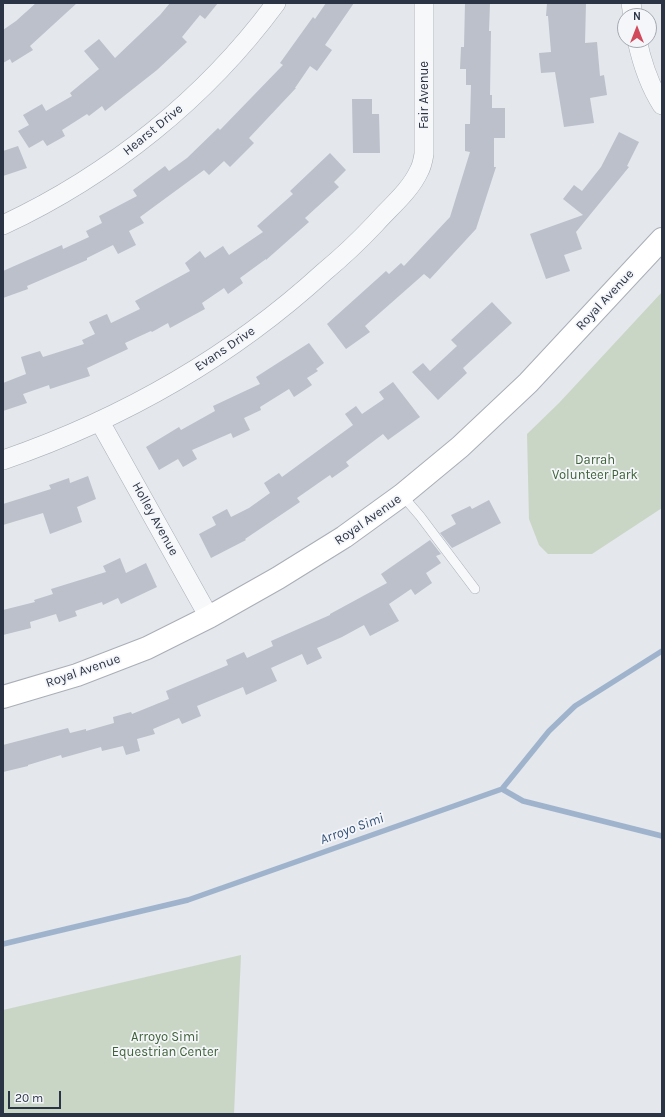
<!DOCTYPE html>
<style>
body{margin:0}
#map{position:relative;width:665px;height:1117px;overflow:hidden;background:#e4e7ec;font-family:Karla,sans-serif}
canvas{display:block}
.frame{position:absolute;inset:0;border:4px solid #2b3445;pointer-events:none}
.north{position:absolute;left:617px;top:8px;width:40px;height:40px;box-sizing:border-box;background:#f4f6f9;border:1px solid #a4a8b1;border-radius:50%;rotate:0deg;font-size:11px;font-weight:700;line-height:16px;text-align:center;color:#2b3445}
.north::after{content:'';display:block;margin:auto;width:14px;height:18px;background:#d1495b;clip-path:polygon(50% 0,100% 100%,50% 72%,0 100%)}
.scale{position:absolute;left:8px;top:1091px;width:53px;height:18px;box-sizing:border-box;border:2px solid #2b3445;border-top:0;padding-left:5px;font-size:12px;line-height:14px;white-space:nowrap;color:#2b3445;-webkit-text-stroke:3px #f4f6f9;paint-order:stroke}
</style>
<div id="map">
<canvas width="665" height="1117"></canvas>
<div class="frame"></div>
<div class="north">N</div>
<div class="scale">20 m</div>
</div>
<script>
const g = document.querySelector('canvas').getContext('2d');
g.lineJoin = 'round';
function fillPath(path, color) { g.fillStyle = color; g.fill(path, 'evenodd'); }
function stroke(path, color, width, dash) { g.strokeStyle = color; g.lineWidth = width; g.lineCap = dash ? 'butt' : 'round'; g.setLineDash(dash || []); g.stroke(path); }
function write(font, color, halo, rows, align = 'center') {
  g.font = font + ' Karla,sans-serif'; g.lineWidth = 3.5; g.setLineDash([]); g.textBaseline = 'middle'; g.strokeStyle = halo; g.fillStyle = color; for (const [text, x, y, turn = 0] of rows) {
    g.save(); g.translate(x, y); g.rotate((+turn || 0) * Math.PI / 180); g.textAlign = isNaN(turn) ? turn : align; if (halo) g.strokeText(text, 0, 0); g.fillText(text, 0, 0); g.restore();
  }
}
fillPath(new Path2D(`
 M662,292V508L592,554H548L539,545L529,519L527,434L559,403Z
 M241,955L234,1114H3V1010Z`), '#c9d6c5');
stroke(new Path2D(`
 M502,789L523,801L662,836
 M3,944L188,900L502,789L549,731L575,706L662,651`), '#9fb4cc', 5.5);
fillPath(new Path2D(`
 M36,3H77L30,46L33,50L12,63L10,59L3,63V30L16,21Z
 M170,3H218L205,19L200,15L182,37L187,42L157,70L105,111L102,106L89,116L87,114L62,130L65,136L47,146L43,140L29,148L18,131L29,125L23,115L42,104L46,111L72,96L70,93L99,69L84,51L99,39L115,58L160,15Z
 M326,3H354L325,45L332,50L317,71L310,66L295,88H296L249,138L254,143L230,167L224,161L209,175L204,170L140,217L144,223L129,231L136,245L118,254L113,245L87,258V260L27,286L28,289L3,298V271L62,245L63,249L89,237L86,231L102,223L99,216L137,196L133,190L165,166L169,171L187,158L218,128L220,130L283,65L280,63L313,17L315,19Z
 M465,3H490L489,31H491L490,95H492V108H505V138H494V167H496L476,229L430,279L424,274L365,326L370,332L346,349L327,324L386,271L389,274L401,263L404,266L450,217L470,152L465,151V124H470L471,85H466V69H460L461,47H464Z
 M547,3H586L585,43L597,42L600,76L604,75L607,95L590,98L594,123L564,127L555,72L541,73L539,53L551,52L548,16H546Z
 M352,99H372V114H379L380,153H353Z
 M619,132L639,142L627,166L629,167L576,232L582,249L564,255L570,271L546,279L530,234L583,215L563,199L574,185L582,191L601,167Z
 M18,146L27,168L3,176V151Z
 M330,153L346,170L334,182L339,187L305,218L309,222L266,260V259L240,278L243,283L228,294L224,288L202,303L205,309L170,328L168,323L152,332L151,331L125,343L128,349L87,368L90,376L50,389L49,385L23,394L27,403L3,411V383L26,374L21,357L40,351L43,357L84,344L82,340L95,334L89,322L107,314L111,323L140,309L135,301L190,271L185,263L200,251L205,258L223,246L229,255L263,232L257,226L293,194L290,191Z
 M492,302L512,323L463,368L467,373L438,400L412,372L423,363L430,371L457,346L451,340Z
 M309,343L324,363L316,369L318,371L307,378L312,385L294,397L289,389L260,407L261,410L244,418L250,430L233,438L231,433L192,450L197,459L183,467L178,459L159,470L146,447L179,427L181,430L215,411L213,406L260,384L256,377Z
 M393,382L420,417L388,440L383,434L346,462L349,466L332,478L330,475L297,498L300,502L245,539L246,540L211,558L199,534L216,525L212,517L227,509L231,517L249,508L270,493L264,483L279,473L282,477L353,425L345,414L356,406L362,414L384,399L379,392Z
 M88,476L96,499L77,507L82,522L50,534L43,513L3,525V504L51,489L49,485L69,478L70,483Z
 M489,500L501,523L452,548L440,533L456,524L451,515L470,506L472,509Z
 M430,540L441,554L436,556L441,563L426,573L432,583L415,595L411,589L389,604L399,621L370,636L364,625L342,637L317,648L322,658L307,665L302,654L271,668L277,681L246,695L243,687L197,706L201,716L182,724L179,718L153,729L155,734L137,739L140,751L126,755L123,746L102,751L101,747L62,758L61,755L28,765V766L3,772V745L68,728L70,733L86,729V731L114,723L113,717L131,712L132,714L169,699L166,691L228,665L226,660L244,652L247,658L273,646L271,641L330,615V614L387,583L381,574Z
 M120,558L126,573L146,563L157,587L121,604L118,598L103,605L102,602L75,611L77,616L59,622L56,614L30,622L31,628L3,635V610L35,602L34,600L53,594L51,589L106,572L103,566Z`), '#bbc0ca');
const service = new Path2D(`
 M402,495L420,516L475,589`);
const minor = new Path2D(`
 M631,3L633,16
 M637,40C642,63 649,85 662,105
 M3,225C110,175 206,98 276,3
 M100,422L209,617
 M3,460C122,419 231,357 324,272C342,257 359,241 375,224C389,208 410,191 419,171C422,166 423,160 424,154V3`);
const secondary = new Path2D(`
 M3,697L77,675L147,648L209,617L278,578L344,537L402,495L460,447L528,383L662,239`);
stroke(service, '#a9aeb7', 10);
stroke(minor, '#a9aeb7', 20);
stroke(secondary, '#a9aeb7', 24);
stroke(service, '#f7f8fa', 9);
stroke(minor, '#f7f8fa', 19);
stroke(secondary, '#fff', 22);
write('13px', '#2b3445', '#f4f6f9', [
 ["Fair Avenue",424,95,-90],
 ["Hearst Drive",153,130,-39],
 ["Royal Avenue",605,300,-47],
 ["Evans Drive",225,349,-34],
 ["Holley Avenue",155,519,61],
 ["Royal Avenue",368,520,-35],
 ["Royal Avenue",83,671,-19]
]);
write('13px', '#3f6138', '#f4f6f9', [
 ["Darrah",595,460],
 ["Volunteer Park",595,475],
 ["Arroyo Simi",165,1037],
 ["Equestrian Center",165,1052]
]);
write('italic 14px', '#34527a', '#f4f6f9', [
 ["Arroyo Simi",352,829,-20]
]);
</script>
